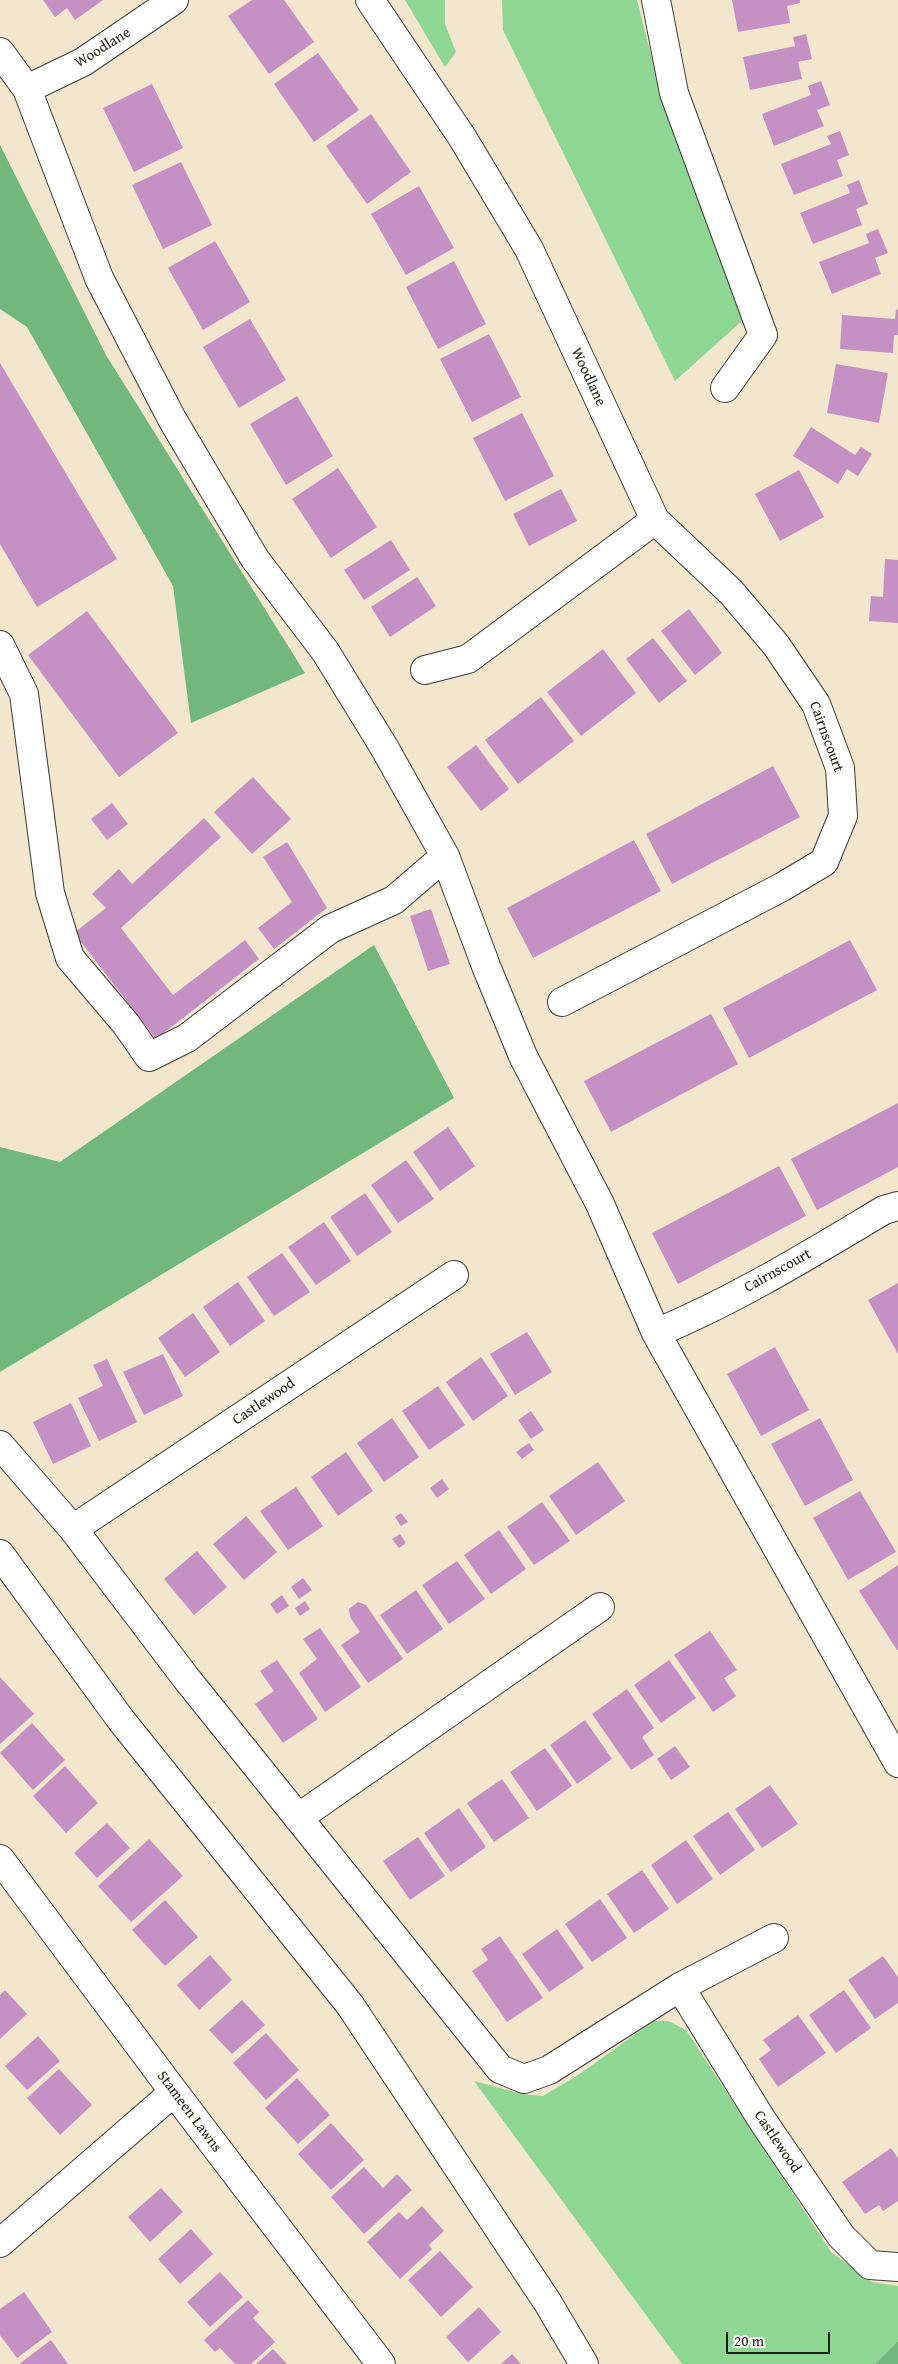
<!DOCTYPE html>
<style>
body{margin:0}
#map{position:relative;width:898px;height:2364px;overflow:hidden;background:#f2e6cd;font-family:"Gentium Book Plus",serif}
canvas{display:block}
.scale{position:absolute;left:726px;top:2332px;width:104px;height:22px;box-sizing:border-box;border:2px solid #1c1c1c;border-top:0;padding-left:6px;font-size:15px;line-height:18px;white-space:nowrap;color:#1c1c1c;-webkit-text-stroke:4px #fdfcf7;paint-order:stroke}
</style>
<div id="map">
<canvas width="898" height="2364"></canvas>
<div class="scale">20 m</div>
</div>
<script>
const g = document.querySelector('canvas').getContext('2d');
g.lineJoin = 'round';
function fillPath(path, color) { g.fillStyle = color; g.fill(path, 'evenodd'); }
function stroke(path, color, width, dash) { g.strokeStyle = color; g.lineWidth = width; g.lineCap = dash ? 'butt' : 'round'; g.setLineDash(dash || []); g.stroke(path); }
function write(font, color, halo, rows, align = 'center') {
  g.font = font + ' "Gentium Book Plus",serif'; g.lineWidth = 5; g.setLineDash([]); g.textBaseline = 'middle'; g.strokeStyle = halo; g.fillStyle = color; for (const [text, x, y, turn = 0] of rows) {
    g.save(); g.translate(x, y); g.rotate((+turn || 0) * Math.PI / 180); g.textAlign = isNaN(turn) ? turn : align; if (halo) g.strokeText(text, 0, 0); g.fillText(text, 0, 0); g.restore();
  }
}
fillPath(new Path2D(`
 M405,0H445V24L456,52L445,67Z
 M502,0H637L662,98L743,320L675,381L503,30Z
 M654,2021H668L686,2030L831,2252L872,2282L898,2286V2341L875,2364H682L474,2081L522,2094L543,2096L578,2075Z`), '#8ed793');
fillPath(new Path2D(`
 M0,145L106,355L305,673L191,723L173,586L27,327L0,309Z
 M374,945L454,1098L0,1372V1147L60,1162Z
 M898,2341V2364H875Z`), '#72b87d');
fillPath(new Path2D(`
 M43,0H103L75,20L67,8L55,17Z
 M252,0H284L314,42L269,74L228,16Z
 M732,0H800V3L787,6L790,23L738,32Z
 M806,34L812,59L798,62L802,79L750,90L743,57L795,46L793,37Z
 M318,53L359,110L314,142L274,84Z
 M821,81L830,105L817,110L824,126L774,146L762,114L811,95L808,86Z
 M152,84L183,148L134,172L103,108Z
 M371,114L411,172L367,204L326,146Z
 M840,131L849,155L837,160L843,176L794,195L781,164L831,144L827,136Z
 M181,162L212,225L163,249L132,185Z
 M859,180L868,204L856,209L862,225L813,244L800,213L850,193L847,185Z
 M419,186L454,248L406,275L371,214Z
 M878,229L888,253L875,258L881,274L832,294L819,262L869,243L866,234Z
 M215,241L250,302L203,330L168,268Z
 M454,261L486,324L438,349L406,287Z
 M896,309L898,310V335H894L893,353L840,349L842,315L895,319Z
 M250,319L286,380L239,408L203,347Z
 M489,334L521,397L472,422L440,359Z
 M0,363L117,559L37,607L0,544Z
 M836,364L888,373L879,423L827,413Z
 M297,396L333,456L286,485L250,424Z
 M522,413L554,476L505,501L473,438Z
 M811,427L855,455L861,447L872,454L858,476L847,469L838,484L793,456Z
 M338,468L377,527L331,558L292,499Z
 M799,470L824,517L780,541L755,494Z
 M561,489L577,521L529,546L513,514Z
 M391,540L410,570L364,600L344,570Z
 M885,559L898,560V623L869,621L871,596L883,597Z
 M417,577L436,606L390,637L371,607Z
 M689,609L722,653L695,675L661,631Z
 M87,611L178,733L119,777L28,655Z
 M653,638L687,681L659,703L626,659Z
 M603,649L636,693L581,736L547,692Z
 M541,697L574,741L518,784L485,740Z
 M476,745L509,789L481,811L447,767Z
 M773,766L800,817L672,884L646,834Z
 M253,777L291,819L252,854L214,812Z
 M112,803L128,824L107,840L91,819Z
 M204,818L221,837L121,928L173,995L245,940L259,959L156,1039L74,933L106,908L92,894L119,869L132,884Z
 M634,840L661,891L533,958L507,908Z
 M287,842L327,908L274,949L258,928L292,902L263,857Z
 M431,909L450,964L428,971L410,916Z
 M850,940L877,990L749,1058L723,1008Z
 M711,1014L738,1064L611,1132L584,1081Z
 M898,1103V1167L817,1210L791,1159Z
 M448,1127L475,1166L440,1191L413,1152Z
 M406,1160L434,1199L398,1223L371,1185Z
 M779,1166L806,1216L678,1284L652,1233Z
 M365,1193L392,1232L357,1256L330,1217Z
 M324,1222L351,1261L316,1285L288,1247Z
 M282,1253L310,1292L274,1316L247,1277Z
 M238,1282L265,1321L230,1346L203,1307Z
 M898,1283V1354L868,1300Z
 M193,1313L220,1352L185,1377L158,1338Z
 M527,1332L552,1372L515,1395L490,1354Z
 M775,1347L809,1410L761,1436L727,1374Z
 M163,1354L183,1396L144,1415L123,1372Z
 M481,1357L508,1396L473,1421L446,1382Z
 M107,1359L137,1422L99,1441L78,1398L103,1386L93,1365Z
 M438,1386L465,1425L429,1450L402,1411Z
 M71,1403L91,1446L53,1464L33,1422Z
 M531,1411L544,1430L531,1439L518,1420Z
 M392,1418L419,1457L384,1482L357,1443Z
 M820,1418L853,1480L805,1506L771,1444Z
 M529,1443L534,1450L522,1459L516,1452Z
 M346,1452L373,1491L338,1516L311,1477Z
 M598,1462L625,1501L576,1535L549,1496Z
 M442,1479L449,1489L437,1498L430,1488Z
 M296,1487L323,1526L288,1550L260,1511Z
 M860,1491L896,1552L848,1580L813,1518Z
 M542,1502L570,1541L534,1565L507,1527Z
 M401,1513L408,1522L401,1526L395,1517Z
 M246,1516L277,1552L244,1580L213,1544Z
 M499,1530L526,1569L491,1594L464,1555Z
 M400,1534L406,1543L399,1548L392,1539Z
 M197,1551L227,1587L194,1615L164,1579Z
 M457,1561L485,1599L449,1624L422,1585Z
 M898,1565V1650H897L859,1591Z
 M303,1578L312,1590L299,1599L291,1587Z
 M416,1590L443,1629L407,1654L380,1615Z
 M282,1595L289,1606L277,1614L270,1604Z
 M305,1601L310,1609L300,1616L295,1608Z
 M358,1602L366,1605L403,1659L368,1683L341,1645L360,1632L350,1617L349,1609Z
 M320,1628L361,1687L325,1712L299,1673L317,1659L303,1639Z
 M710,1631L737,1670L724,1678L736,1696L713,1712L674,1655Z
 M277,1660L318,1719L283,1743L255,1704L274,1691L260,1671Z
 M669,1660L696,1698L661,1723L634,1685Z
 M0,1677L34,1714L0,1744Z
 M627,1689L654,1728L642,1737L654,1755L631,1770L592,1714Z
 M585,1720L612,1759L577,1784L550,1745Z
 M32,1723L65,1760L33,1790L0,1753Z
 M675,1746L690,1767L671,1780L657,1759Z
 M545,1748L572,1786L537,1811L510,1772Z
 M65,1766L98,1803L66,1833L33,1796Z
 M502,1779L529,1818L494,1842L467,1803Z
 M770,1785L798,1824L762,1848L735,1809Z
 M459,1808L486,1847L451,1872L424,1833Z
 M728,1812L755,1850L720,1875L693,1836Z
 M107,1823L130,1848L97,1878L74,1853Z
 M418,1837L445,1876L410,1900L383,1861Z
 M149,1839L183,1876L131,1922L98,1886Z
 M686,1840L713,1879L677,1904L651,1865Z
 M642,1870L669,1909L634,1933L607,1894Z
 M600,1899L627,1938L592,1962L565,1924Z
 M165,1900L198,1937L165,1966L132,1930Z
 M557,1929L584,1968L549,1992L522,1954Z
 M500,1936L543,1998L507,2022L472,1971L488,1960L481,1949Z
 M210,1955L232,1980L199,2010L177,1985Z
 M883,1956L898,1977V2003L875,2019L848,1980Z
 M5,1990L27,2014L0,2039V1995Z
 M844,1990L871,2028L836,2053L809,2015Z
 M242,2000L265,2025L232,2054L209,2030Z
 M798,2015L826,2053L778,2087L759,2059L771,2050L763,2040Z
 M266,2033L299,2070L266,2100L233,2063Z
 M38,2036L60,2061L27,2090L5,2066Z
 M59,2069L92,2105L60,2135L27,2098Z
 M297,2078L330,2115L298,2144L265,2108Z
 M331,2123L364,2160L331,2190L298,2154Z
 M891,2148L898,2158V2201L883,2211L879,2205L865,2214L842,2182Z
 M364,2167L383,2188L397,2174L412,2190L364,2234L331,2197Z
 M161,2188L183,2212L150,2242L128,2217Z
 M422,2206L444,2231L429,2245L432,2249L400,2279L367,2242L399,2212L407,2220Z
 M191,2229L213,2254L180,2284L158,2259Z
 M440,2251L473,2287L441,2317L408,2280Z
 M220,2272L243,2297L210,2327L187,2302Z
 M24,2292L52,2332L17,2358L0,2335V2309Z
 M248,2300L259,2312L253,2318L275,2342L251,2364H235L220,2348L215,2352L204,2340Z
 M479,2307L501,2332L468,2362L446,2337Z
 M51,2340L68,2364H19Z
 M273,2349L287,2364H256Z
 M512,2354L521,2364H501Z`), '#c591c5');
const minor = new Path2D(`
 M370,0L462,137L529,249L655,520L731,592L776,645L816,704L840,768L843,816L824,862L782,887L562,1002
 M656,0L674,93L763,335L725,388
 M0,52L27,89L99,278L172,419L255,559L325,651L384,747L445,856L486,966L523,1056L600,1204L656,1333L898,1763
 M27,89L83,62L174,0
 M0,645L24,694L50,893L70,958L126,1024L149,1057L187,1038L330,929L394,900L445,856
 M425,670L468,659L655,520
 M656,1333C736,1300 810,1254 884,1210L898,1206
 M0,1445L73,1529L186,1678L500,2069L524,2079L549,2070L680,1987L774,1938
 M73,1529L454,1275
 M0,1554L121,1720L350,2005L548,2303L584,2364
 M298,1818L600,1607
 M0,1859L174,2092L381,2364
 M680,1987L762,2120L841,2236L870,2265L898,2267
 M0,2243L174,2092`);
stroke(minor, '#3c3a37', 30);
stroke(minor, '#fff', 28);
write('15px', '#1c1c1c', '#fdfcf7', [
 ["Woodlane",103,48,-32],
 ["Woodlane",588,377,65],
 ["Cairnscourt",826,737,70],
 ["Cairnscourt",778,1271,-29],
 ["Castlewood",264,1402,-34],
 ["Stameen Lawns",189,2112,53],
 ["Castlewood",777,2142,56]
]);
</script>
